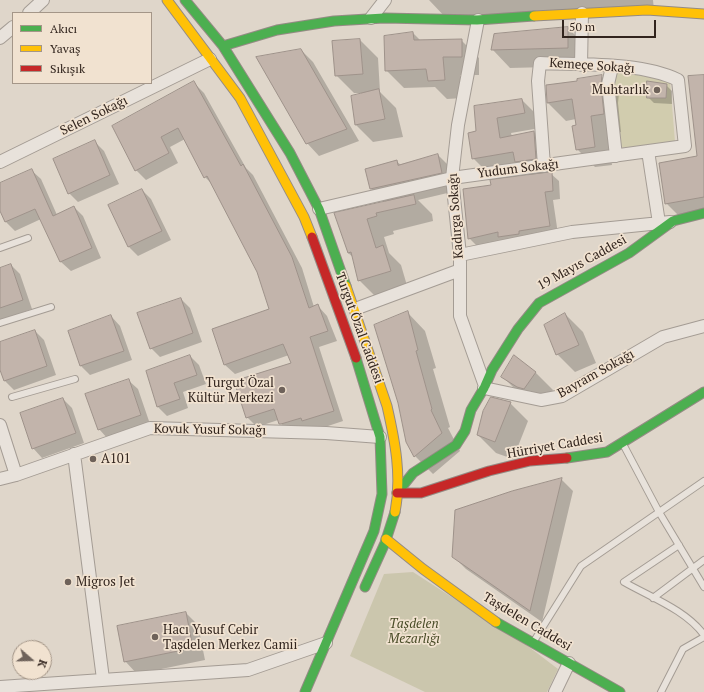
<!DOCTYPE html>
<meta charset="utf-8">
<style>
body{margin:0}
#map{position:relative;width:704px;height:692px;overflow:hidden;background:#dfd6ca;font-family:"PT Serif",serif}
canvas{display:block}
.legend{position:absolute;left:12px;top:12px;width:140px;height:72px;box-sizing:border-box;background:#f1e2d0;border:1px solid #a49688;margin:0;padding:5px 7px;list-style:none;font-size:12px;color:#31241d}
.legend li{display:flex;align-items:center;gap:8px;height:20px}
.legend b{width:20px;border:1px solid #a49688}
.north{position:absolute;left:12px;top:640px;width:40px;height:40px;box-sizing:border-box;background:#f1e2d0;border:1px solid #a49688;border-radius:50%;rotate:110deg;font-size:11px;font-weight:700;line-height:16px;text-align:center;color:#31241d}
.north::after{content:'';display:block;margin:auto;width:14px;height:18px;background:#6e625a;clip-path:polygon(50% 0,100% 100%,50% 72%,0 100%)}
.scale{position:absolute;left:562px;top:20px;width:94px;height:18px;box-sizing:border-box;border:2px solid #31241d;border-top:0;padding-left:5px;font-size:12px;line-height:14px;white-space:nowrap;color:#31241d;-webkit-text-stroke:3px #f1e2d0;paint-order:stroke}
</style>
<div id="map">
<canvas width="704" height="692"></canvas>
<ul class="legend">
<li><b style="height:5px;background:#4caf50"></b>Akıcı</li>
<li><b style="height:5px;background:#ffc107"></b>Yavaş</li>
<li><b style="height:5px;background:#c62828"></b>Sıkışık</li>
</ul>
<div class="north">K</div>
<div class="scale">50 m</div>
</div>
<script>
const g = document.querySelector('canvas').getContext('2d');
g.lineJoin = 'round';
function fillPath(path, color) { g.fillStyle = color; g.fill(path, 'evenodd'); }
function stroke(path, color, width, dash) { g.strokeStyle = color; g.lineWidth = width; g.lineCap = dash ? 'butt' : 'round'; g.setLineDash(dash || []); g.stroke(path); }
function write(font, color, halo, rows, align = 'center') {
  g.font = font + ' "PT Serif",serif'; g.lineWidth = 3.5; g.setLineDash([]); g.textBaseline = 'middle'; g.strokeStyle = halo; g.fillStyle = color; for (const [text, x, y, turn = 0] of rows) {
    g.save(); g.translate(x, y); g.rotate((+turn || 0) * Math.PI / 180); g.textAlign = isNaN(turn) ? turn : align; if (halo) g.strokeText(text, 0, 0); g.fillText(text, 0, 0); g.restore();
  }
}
fillPath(new Path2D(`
 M616,71L670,81L675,142L620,148L612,89Z`), '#d1ccae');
fillPath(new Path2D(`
 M413,572L529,647L558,669L547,692H425L350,656L384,574Z`), '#cbc6ad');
fillPath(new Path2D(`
 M429,0H653L654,10L447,19Z
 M568,28L586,46V66L510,68L493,50Z
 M413,33L421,41L461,40L479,58V75H460L463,98L447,99L435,87L404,88L386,70Z
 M360,40L378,58L380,92L396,108L403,137L373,142L355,124L361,93H354L336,75Z
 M301,50L313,62L359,141L319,156L307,143Z
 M601,76L619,93L618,103L621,132L608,134L612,165L595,167L577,149L576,119L566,121L548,103L547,85L578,81Z
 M704,76V217L684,221L666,203L698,157Z
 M194,83L204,93L246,168L253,175L302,268L314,307L318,306L327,316L337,341L319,347L343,421L313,431L290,434L278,420L257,427L247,417L292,364L289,355L235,374L225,365L271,310L258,272L212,184L205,177L185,139L170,147L178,163L146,180L136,170Z
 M666,85L672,91V104L654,103L648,97Z
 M522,100L537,115L540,128L511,133L512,137L534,132L549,147L550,173L559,181L560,199L553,200L558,234L477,246L469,238L492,186L531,176L522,168L488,173L473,158L477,132Z
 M95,142L104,151L119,184L78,202L69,193Z
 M438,155L456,173L460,190L418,200L432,214L433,221L393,231L394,234L384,237L389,253L401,265L408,289L377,298L359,280L353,257L348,253L336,214L385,202L371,189L366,170L396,161L401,165Z
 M31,170L41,179L57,215L74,207L83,216L101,258L71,271L61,262L41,219L15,231L6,222L0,209V184Z
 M142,190L151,199L171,240L138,256L129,247L109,206Z
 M11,265L20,274L32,309L0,320V269Z
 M181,299L190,308L202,342L160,357L151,348Z
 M408,313L425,331L436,368L433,369L450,427L448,428L460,451L433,474L415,456Z
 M565,314L583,332L596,363L575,372L557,354Z
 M111,316L120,326L132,360L90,375L81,366L69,331Z
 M35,331L44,340L56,375L14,390L5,381L0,367V343Z
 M190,356L199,365L206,384L183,392L188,408L167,416L158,407L147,372Z
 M535,372L553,390L542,406L536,405L520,394L502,376Z
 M128,380L138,389L150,424L108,439L99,429Z
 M63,399L72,408L84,443L42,458L33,448Z
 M510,403L528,421L513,459L496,453L478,435Z
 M561,479L573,491L542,622L466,569L453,556Z
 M186,613L198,625L205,660L137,674L125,661Z`), '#0003');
const building = new Path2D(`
 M568,27V48L491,50L494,34Z
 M413,32L414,40L462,39V57H443L445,80L428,81L426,69L385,71L384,36Z
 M360,39L363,74L335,76L332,41Z
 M301,49L347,129L306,144L256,57Z
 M602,75L601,85L604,114L591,116L595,147L576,150L572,126L576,125L572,99L547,103L546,85L577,81V79Z
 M704,75V197L665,204L659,163L697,156L688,76Z
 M194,81L241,166L243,164L292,257L309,308L318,304L328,331L310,337L334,411L302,421L301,418L281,424H279L274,409L246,418L234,381L291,363L283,344L224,365L212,329L269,309L257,272L207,176L204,178L178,128L161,137L169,153L135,171L112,126Z
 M647,81L667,84L666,98H647Z
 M379,89L385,119L355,125L351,96Z
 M522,99L525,113L497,118L500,138L534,131L536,159L515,162L513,152L472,159L468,133L476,131L474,106Z
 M95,140L110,175L68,194L53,159Z
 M438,154L442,173L370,189L365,169L397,160L398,165Z
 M32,169L53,216L74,206L92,248L60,262L35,209L5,222L0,211V183Z
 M552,172L553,191L545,192L550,226L519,231V234L498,237V232L468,239L463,189L491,185L490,180Z
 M142,189L162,231L128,247L108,205Z
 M414,195L416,204L376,213L377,216L367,219L376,248L383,245L391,271L358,281L351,252L348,253L334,213Z
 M11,264L23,300L0,308V268Z
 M181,298L193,333L150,349L137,313Z
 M408,311L418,350L416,351L432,409L431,410L442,433L414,457L406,442L398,403L374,325Z
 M565,313L579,345L556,355L544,325Z
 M111,315L124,351L80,366L68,331Z
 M35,330L47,366L4,381L0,370V342Z
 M190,355L197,375L174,383L180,399L157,407L146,371Z
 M514,355L536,372L524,389L517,387L501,377Z
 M129,379L141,415L98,430L85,394Z
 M491,397L511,402L495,442L477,435L483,411Z
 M63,398L76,433L32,449L20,413Z
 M562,478L534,594L530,611L452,557L455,510L512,491Z
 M186,612L193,648L124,662L117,626Z`);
fillPath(building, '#c2b4ab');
stroke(building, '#9e928a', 1);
const lane = new Path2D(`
 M0,248L28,238
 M0,323L51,307
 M12,397L75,379
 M623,444L659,512L704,587
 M679,545L624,582C650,597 686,610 704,635
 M653,598L704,560
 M534,641L581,566L704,481
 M661,692L683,649L704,637`);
const street = new Path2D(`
 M29,13L43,0
 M371,18L385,0
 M478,20L458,125L452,178L460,255V316L485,386
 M0,38L13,27
 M581,65L582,13
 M612,67L608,84L616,156
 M648,151L659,223
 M0,162L210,59
 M319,209L452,178L685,146L678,80C641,62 581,65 540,63L538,81L544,166
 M460,255L572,232L670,222
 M355,309L460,270
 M484,388L541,400L562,396L663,337L704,326
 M0,425L16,475
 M74,454L103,679
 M0,479L16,475L150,428L326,433L380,437
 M0,687L248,670L326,643
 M555,692L569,663`);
const fast = new Path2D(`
 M185,0L223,46L290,153L319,209L346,286
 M223,46L277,30L334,21L384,18L477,20L534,16
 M485,386L492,370L518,329L539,303L629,253L673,221L704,213
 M567,458L607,452L704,392
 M397,493L413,473L456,445L465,431L471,410L484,388
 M365,587L385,543L395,512
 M496,622L620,692
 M305,692L374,531L382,494L380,437L356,358`);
const slow = new Path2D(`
 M167,0L240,98L304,217L312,237
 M534,16L647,10L704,14
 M346,286L387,406C395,441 402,476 395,512
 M386,539L423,569L496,622`);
const jam = new Path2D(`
 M312,237L356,358
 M397,493H421L489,471L530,461L567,458`);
stroke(lane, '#a49c94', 8);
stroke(street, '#a49c94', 14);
stroke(fast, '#948b84', 11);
stroke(slow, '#948b84', 11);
stroke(jam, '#948b84', 11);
stroke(lane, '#e8e2db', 6);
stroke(street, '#e8e2db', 12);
stroke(fast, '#4caf50', 9);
stroke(slow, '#ffc107', 9);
stroke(jam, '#c62828', 9);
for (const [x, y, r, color] of [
 [657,90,4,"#6e625a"],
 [282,390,4,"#6e625a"],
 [93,459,4,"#6e625a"],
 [68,582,4,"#6e625a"],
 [155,637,4,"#6e625a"]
]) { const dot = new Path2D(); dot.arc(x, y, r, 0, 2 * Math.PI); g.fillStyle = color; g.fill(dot); stroke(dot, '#f1e2d0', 1.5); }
write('13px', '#31241d', '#f1e2d0', [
 ["Kemeçe Sokağı",592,66,4],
 ["Selen Sokağı",94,116,-26],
 ["Yudum Sokağı",518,169,-7],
 ["Kadırga Sokağı",456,216,-94],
 ["19 Mayıs Caddesi",582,263,-29],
 ["Turgut Özal Caddesi",359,328,70],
 ["Bayram Sokağı",596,374,-29],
 ["Kovuk Yusuf Sokağı",210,430,1],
 ["Hürriyet Caddesi",555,446,-10],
 ["Taşdelen Caddesi",527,622,31]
]);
write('13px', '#31241d', '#f1e2d0', [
 ["Muhtarlık",649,90,"right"],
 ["Turgut Özal",274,383,"right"],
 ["Kültür Merkezi",274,398,"right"],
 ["A101",101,459],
 ["Migros Jet",76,582],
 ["Hacı Yusuf Cebir",163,630],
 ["Taşdelen Merkez Camii",163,645]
], 'left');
write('italic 13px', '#484b26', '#f1e2d0', [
 ["Taşdelen",414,624],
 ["Mezarlığı",414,639]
]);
</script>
